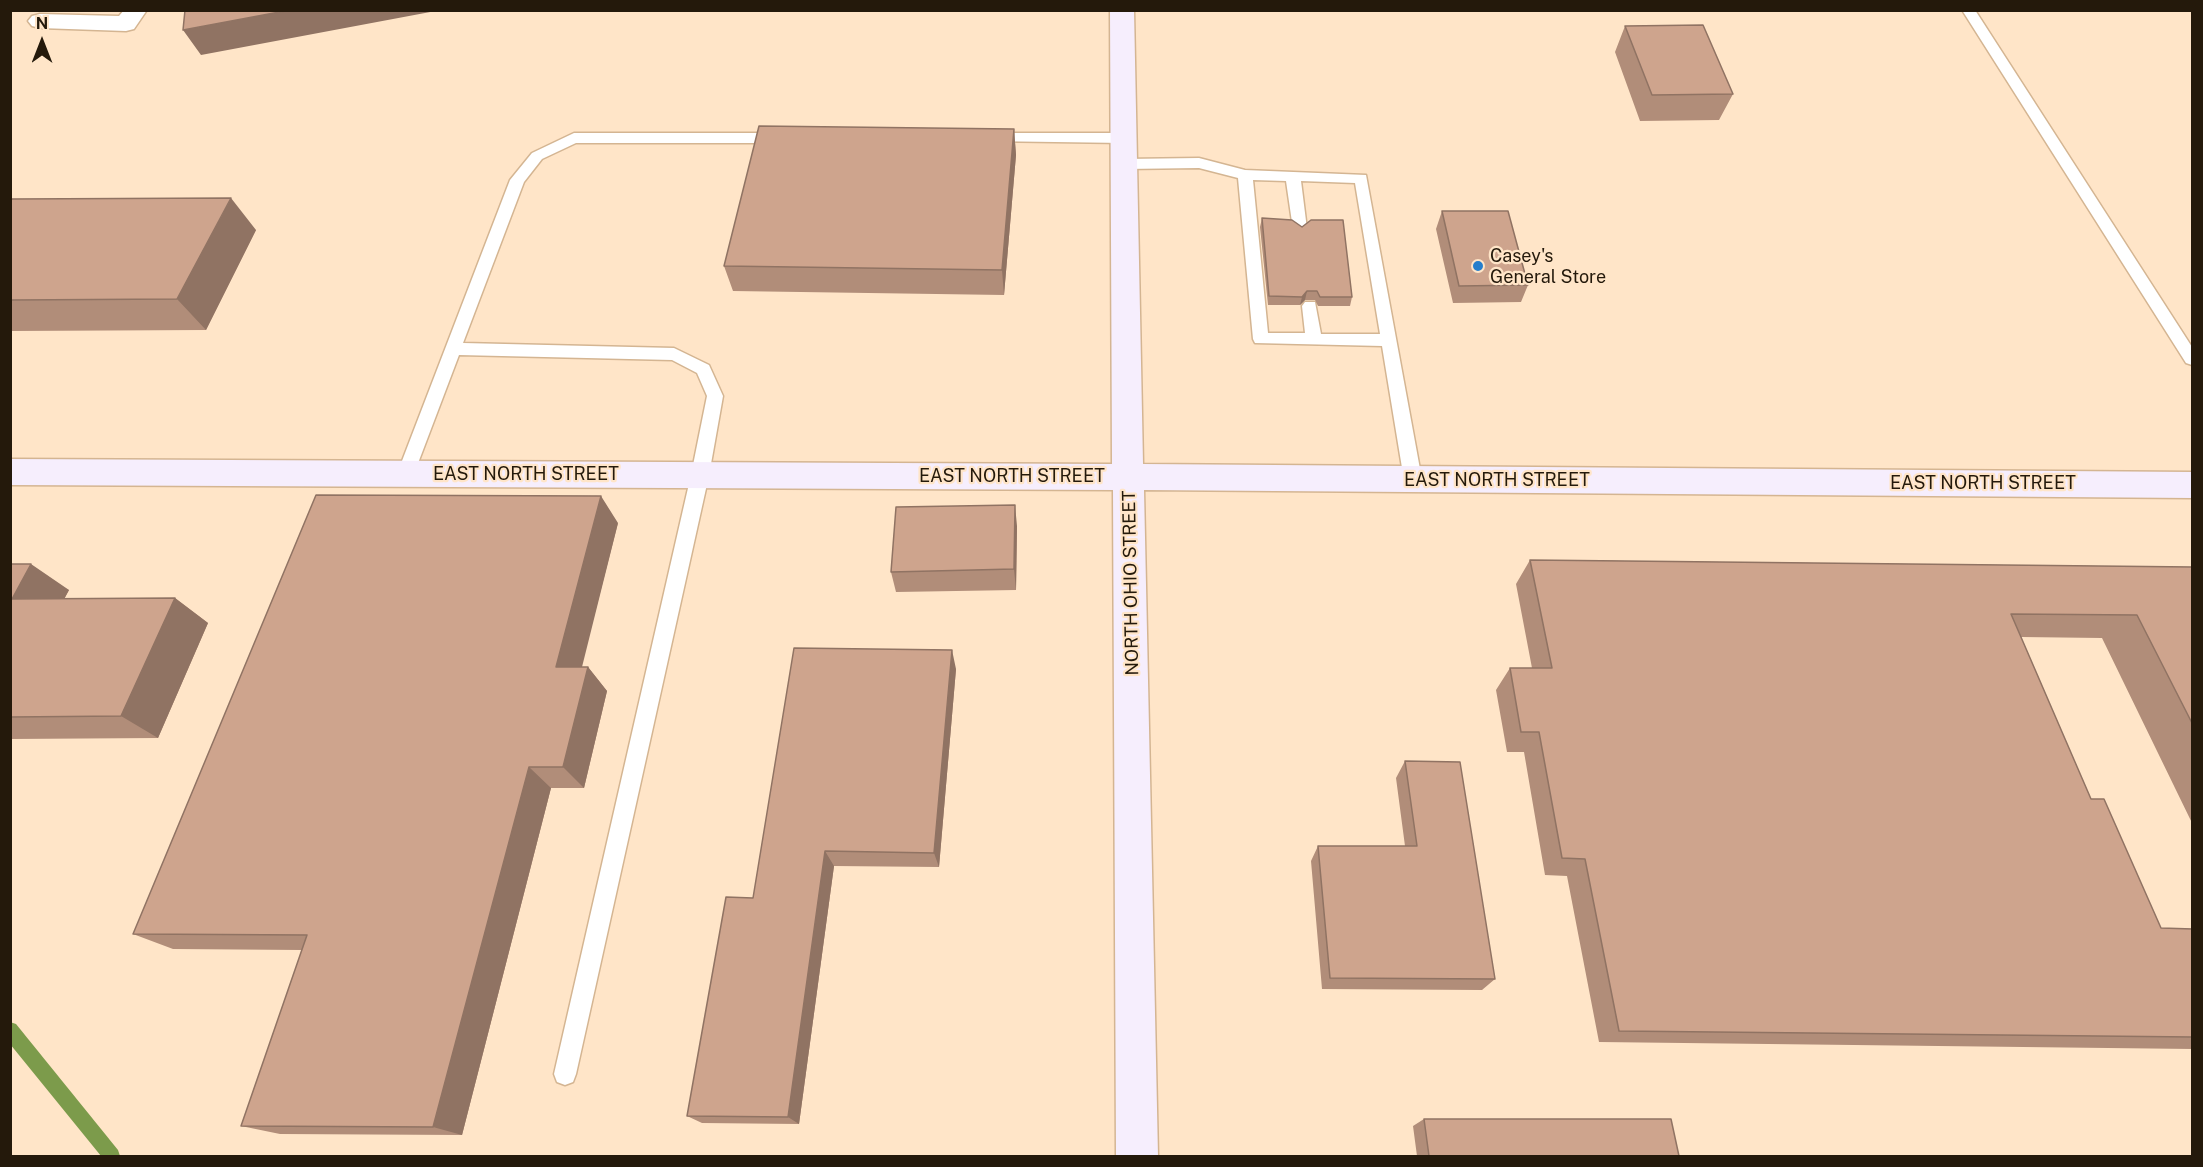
<!DOCTYPE html>
<style>
body{margin:0}
#map{position:relative;width:2203px;height:1167px;overflow:hidden;background:#ffe5c8;font-family:"Public Sans",sans-serif}
canvas{display:block}
.frame{position:absolute;inset:0;border:12px solid #24190b;pointer-events:none}
.north{position:absolute;left:12px;top:12px;width:60px;height:60px;-webkit-text-stroke:4px #ffe5c8;paint-order:stroke;rotate:0deg;font-size:16px;font-weight:700;line-height:24px;text-align:center;color:#24190b}
.north::after{content:'';display:block;margin:auto;width:21px;height:27px;background:#24190b;clip-path:polygon(50% 0,100% 100%,50% 72%,0 100%)}
</style>
<div id="map">
<canvas width="2203" height="1167"></canvas>
<div class="frame"></div>
<div class="north">N</div>
</div>
<script>
const g = document.querySelector('canvas').getContext('2d');
g.lineJoin = 'round';
function fillPath(path, color) { g.fillStyle = color; g.fill(path, 'evenodd'); }
function stroke(path, color, width, dash) { g.strokeStyle = color; g.lineWidth = width; g.lineCap = dash ? 'butt' : 'round'; g.setLineDash(dash || []); g.stroke(path); }
function write(font, color, halo, rows, align = 'center') {
  g.font = font + ' "Public Sans",sans-serif'; g.lineWidth = 4.5; g.setLineDash([]); g.textBaseline = 'middle'; g.strokeStyle = halo; g.fillStyle = color; for (const [text, x, y, turn = 0] of rows) {
    g.save(); g.translate(x, y); g.rotate((+turn || 0) * Math.PI / 180); g.textAlign = isNaN(turn) ? turn : align; if (halo) g.strokeText(text, 0, 0); g.fillText(text, 0, 0); g.restore();
  }
}
fillPath(new Path2D(`
 M10,1022L16,1024L118,1150L120,1156H101L10,1044Z`), '#7c9b4b');
const lane = new Path2D(`
 M1962,10H1975L2192,347V365L2186,363Z
 M574,133H780L787,138L780,143H576L542,159L524,182L463,343L674,348L709,365L723,396L709,475L576,1074L573,1082L565,1085L557,1082L554,1074L691,475L707,396L697,373L672,360L459,355L412,479L406,481L400,479L397,474L510,180L532,153Z
 M990,133H1124L1131,138L1124,143L985,141L983,138Z
 M1199,158L1245,170L1366,175L1422,480L1419,485L1413,487L1407,485L1404,480L1382,346L1255,343L1253,339L1238,178L1199,168L1125,169L1118,164L1125,159ZM1253,180L1286,181L1293,229L1300,234L1307,229L1301,181L1355,183L1380,334H1321L1315,302H1305L1302,306L1305,333H1268Z`);
const street = new Path2D(`
 M124,10H147L134,29L126,31L40,28L32,26L28,21L32,16L40,14L119,16Z`);
const secondary = new Path2D(`
 M1110,10H1134L1143,464L2192,472V498L1144,490L1158,1156H1116L1113,490L10,485V459L1112,464Z`);
stroke(lane, '#d4b592', 3);
stroke(street, '#d4b592', 3);
stroke(secondary, '#d4b592', 3);
fillPath(lane, '#fff');
fillPath(street, '#fff');
fillPath(secondary, '#f6eefd');
fillPath(new Path2D(`
 M1625,26L1733,94L1719,120L1640,121L1615,52Z
 M1014,129L1016,155L1004,295L733,291L724,266Z
 M10,199L256,230L206,330L10,331Z
 M1442,211L1528,285L1521,302L1453,303L1436,229Z
 M1262,218L1352,297L1350,306H1318L1315,300H1305L1300,305H1268L1260,227Z
 M618,523L581,667H588L607,691L584,788H551L462,1135L280,1134L241,1126L302,950L173,949L133,934Z
 M1017,526L1016,590L896,592L891,572Z
 M1530,560L2193,567V825L2102,638L2021,637L2091,799L2161,928L2193,929V1049L1599,1042L1567,876L1545,875L1524,752H1507L1496,690L1510,668H1532L1516,584Z
 M10,564L69,590L64,599L175,598L208,623L158,738L10,739Z
 M956,669L939,867L834,866L799,1124L702,1123L687,1116L753,898Z
 M1405,761L1495,979L1482,990L1322,989L1311,861L1318,846H1405L1396,778Z
 M1424,1119L1679,1156H1417L1413,1126Z`), '#b18d79');
fillPath(new Path2D(`
 M290,10H441L201,55L183,30Z
 M1014,129L1016,155L1004,295L1002,270Z
 M231,198L256,230L206,330L177,299Z
 M1307,291L1305,300L1300,305L1302,297Z
 M601,496L618,523L576,691L556,667Z
 M1015,505L1017,526L1016,590L1014,569Z
 M31,564L69,590L51,624L12,599Z
 M175,598L208,623L158,738L121,716Z
 M952,650L956,669L939,867L934,853Z
 M588,667L607,691L584,788L563,767Z
 M529,767L551,788L462,1135L433,1127Z
 M825,851L834,866L799,1124L788,1117Z`), '#907363');
const building = new Path2D(`
 M185,10H290L183,30Z
 M1703,25L1733,94L1652,95L1625,26Z
 M759,126L1014,129L1002,270L724,266Z
 M231,198L177,299L10,300V199Z
 M1442,211H1508L1528,285L1459,286Z
 M1262,218L1292,220L1302,227L1311,220H1343L1352,297H1320L1317,291H1307L1302,297L1269,296Z
 M316,495L601,496L556,667H588L563,767H529L433,1127L241,1126L307,935L133,934Z
 M1015,505L1014,569L891,572L896,507Z
 M1530,560L2193,567V725L2137,615L2011,614L2091,799H2104L2161,928L2193,929V1037L1619,1031L1585,859L1562,858L1539,732H1521L1510,668H1552Z
 M10,564H31L12,599L175,598L121,716L10,717Z
 M794,648L952,650L934,853L825,851L788,1117L687,1116L726,897L753,898Z
 M1405,761L1460,762L1495,979L1330,978L1318,846H1417Z
 M1424,1119H1671L1679,1156H1429Z`);
fillPath(building, '#cea48d');
stroke(building, '#907363', 1.5);
for (const [x, y, r, color] of [
 [1478,266,6,"#267ecc"]
]) { const dot = new Path2D(); dot.arc(x, y, r, 0, 2 * Math.PI); g.fillStyle = color; g.fill(dot); stroke(dot, '#ffe5c8', 2); }
write('18px', '#24190b', '#ffe5c8', [
 ["Casey's",1490,256],
 ["General Store",1490,277]
], 'left');
write('18px', '#24190b', '#ffe5c8', [
 ["EAST NORTH STREET",526,474],
 ["EAST NORTH STREET",1012,476],
 ["EAST NORTH STREET",1497,480],
 ["EAST NORTH STREET",1983,483],
 ["NORTH OHIO STREET",1131,583,-91]
]);
</script>
